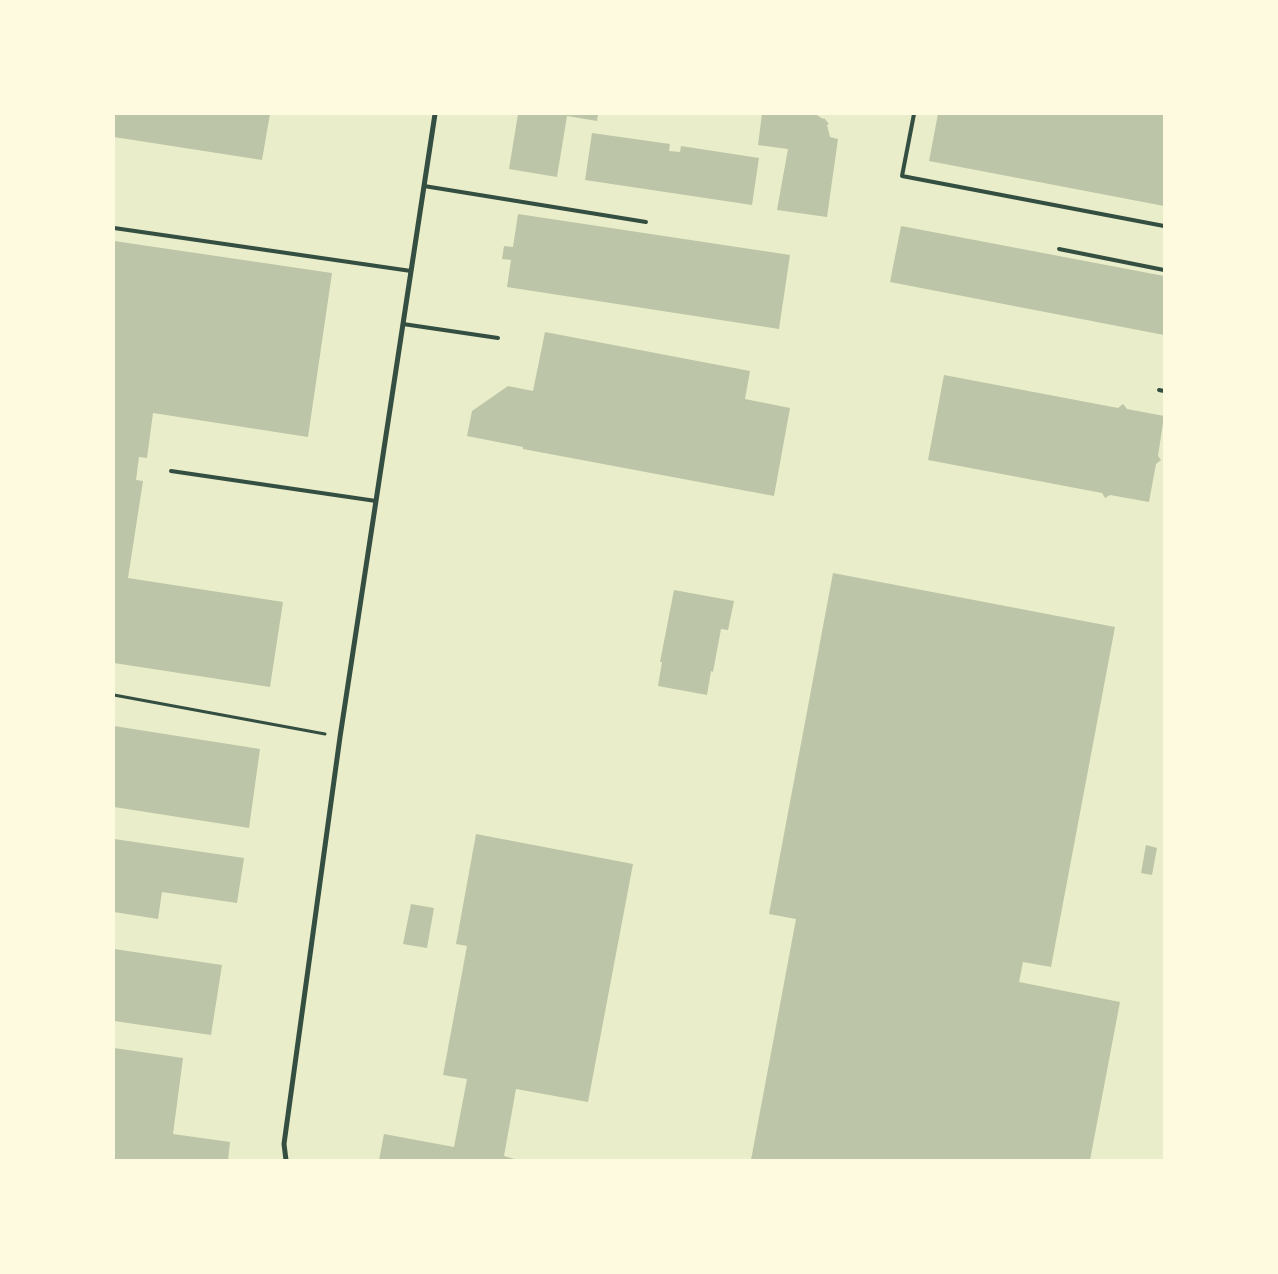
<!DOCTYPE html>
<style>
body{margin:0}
#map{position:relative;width:1278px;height:1274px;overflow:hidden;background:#e9edc9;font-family:"Source Sans 3",sans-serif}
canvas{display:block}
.frame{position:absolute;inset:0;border:115px solid #fefae0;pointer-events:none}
</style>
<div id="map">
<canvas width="1278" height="1274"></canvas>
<div class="frame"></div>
</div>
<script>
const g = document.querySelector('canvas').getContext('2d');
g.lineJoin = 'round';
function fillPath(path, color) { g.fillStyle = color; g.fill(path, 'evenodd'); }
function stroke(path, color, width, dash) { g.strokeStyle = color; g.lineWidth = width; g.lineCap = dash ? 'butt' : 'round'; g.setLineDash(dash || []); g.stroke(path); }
fillPath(new Path2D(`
 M114,114H270L262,160L114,137Z
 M518,114H598L597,121L567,116L557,177L509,169Z
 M762,114L817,115L823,119L824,118L829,124L827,125L830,137L838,139L827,217L777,210L788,149L758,145Z
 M938,114H1164V206L929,161Z
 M592,133L670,144L669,151L680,152L681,146L759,158L752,205L585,180Z
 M518,214L790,255L779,329L507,287L511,260L502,259L504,246L513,247Z
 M901,226L1164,276V335L890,282Z
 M114,241L332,273L308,437L153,413L147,458L139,457L136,480L143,481L128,578L283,602L270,687L114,663Z
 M545,332L750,371L745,399L790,408L774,496L523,449V447L467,436L472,411L508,386L533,391Z
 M944,375L1118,408L1123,404L1127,409L1164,416L1158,456L1161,460L1156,464L1149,502L1110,495L1105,498L1102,493L928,460Z
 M833,573L1115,627L1051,967L1023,962L1019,982L1120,1002L1090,1160H751L796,919L769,914Z
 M674,590L734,601L728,630L721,629L713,672L711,671L707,695L658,686L662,662H660Z
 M114,726L260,749L249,828L114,807Z
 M476,834L633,864L588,1102L516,1089L504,1156L518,1160H379L384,1134L454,1147L467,1079L443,1075L467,946L456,944Z
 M114,839L244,858L237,903L162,892L158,919L114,912Z
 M1146,845L1157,848L1152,875L1141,873Z
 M411,904L434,908L427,948L403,944Z
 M114,949L222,965L211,1035L114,1021Z
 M114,1048L183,1058L173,1134L230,1142L228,1160H114Z`), '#bcc5a7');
stroke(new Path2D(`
 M114,695L325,734`), '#344e41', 3);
stroke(new Path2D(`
 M914,114L902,176L1164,226
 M424,186L646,222
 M114,228L411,271
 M1059,249L1164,270
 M403,324L498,338
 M1159,390L1164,391
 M171,471L376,501`), '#344e41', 4);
stroke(new Path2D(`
 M286,1160L284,1144L340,737L435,114`), '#344e41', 5);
</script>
